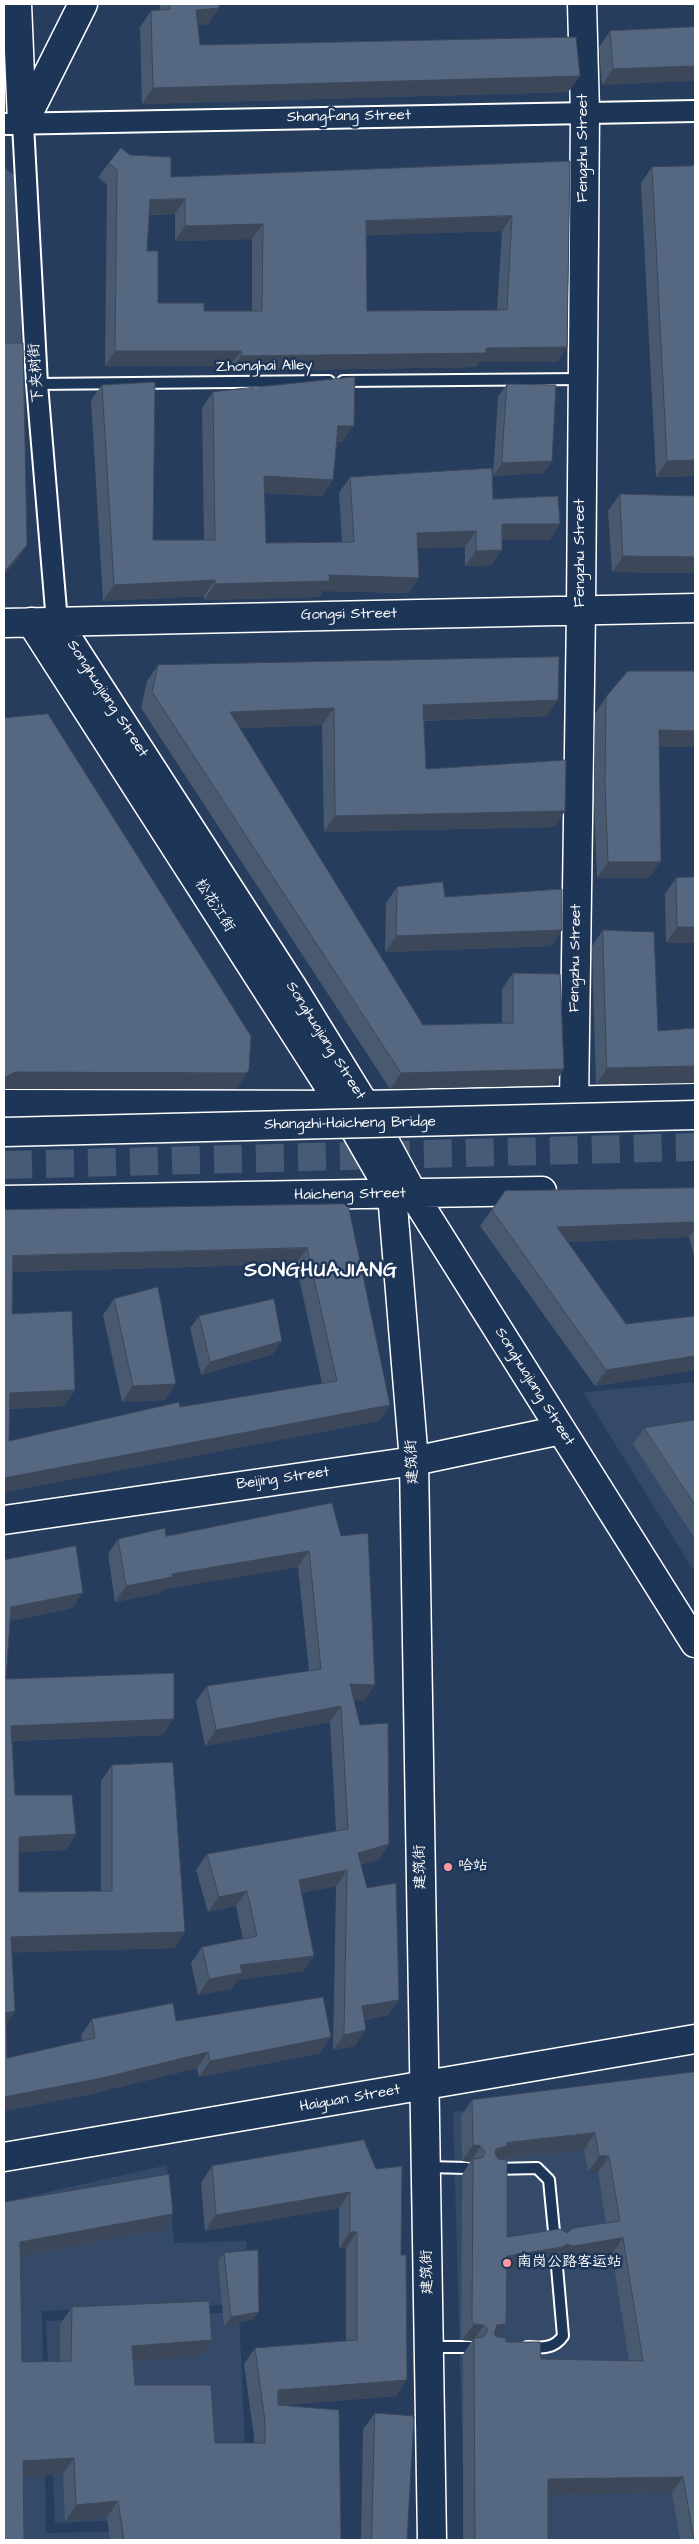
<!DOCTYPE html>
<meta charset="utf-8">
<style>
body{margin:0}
#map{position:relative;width:699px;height:2544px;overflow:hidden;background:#263d5e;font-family:"Architects Daughter",sans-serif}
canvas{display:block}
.frame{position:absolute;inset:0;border:5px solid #fff;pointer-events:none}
</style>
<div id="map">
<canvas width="699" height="2544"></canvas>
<div class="frame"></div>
</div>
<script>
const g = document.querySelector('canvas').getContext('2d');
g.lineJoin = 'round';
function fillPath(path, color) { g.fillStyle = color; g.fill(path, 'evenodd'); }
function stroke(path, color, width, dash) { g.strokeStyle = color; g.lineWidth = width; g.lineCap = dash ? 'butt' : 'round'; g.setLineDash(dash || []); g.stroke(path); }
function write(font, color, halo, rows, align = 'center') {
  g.font = font + ' "Architects Daughter","LXGW WenKai TC",sans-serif'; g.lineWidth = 5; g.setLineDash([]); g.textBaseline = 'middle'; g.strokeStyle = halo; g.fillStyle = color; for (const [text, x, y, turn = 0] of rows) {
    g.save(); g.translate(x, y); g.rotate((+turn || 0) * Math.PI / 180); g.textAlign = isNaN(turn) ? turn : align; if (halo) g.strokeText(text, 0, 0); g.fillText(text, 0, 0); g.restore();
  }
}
fillPath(new Path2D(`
 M695,1382V1573L583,1392Z
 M695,2080V2540H465L453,2112Z
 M167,2165L174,2243L246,2241V2304L42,2311L46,2533L217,2529L219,2540H4V2202Z
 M239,2312L248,2515L55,2523L46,2321Z`), '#344a68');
fillPath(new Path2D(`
 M4,167L15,176L23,200L21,347H4Z`), '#425672');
stroke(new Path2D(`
 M4,1165L695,1147`), '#475a76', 28, [28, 14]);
const lane = new Path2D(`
 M343,381L581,379
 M37,384L329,381
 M428,2167L467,2168
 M494,2169L537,2168L549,2180L555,2242
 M430,2347H470
 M527,2347C542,2348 554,2349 563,2336L557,2267`);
const street = new Path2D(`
 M4,124L695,111
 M23,124L37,384L57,622`);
const secondary = new Path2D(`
 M17,4L22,122
 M23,124L83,4
 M31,622L341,1105L392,1194L414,1461L432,2540
 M57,622L293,988L365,1105L413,1194L695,1643
 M4,623L695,608
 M574,1102L581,610L585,112L582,4
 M4,1104L365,1105L695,1098
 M4,1200L542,1191
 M4,1520L414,1461L561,1430
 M4,2157L695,2039`);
stroke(lane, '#fff', 14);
stroke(street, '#fff', 24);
stroke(secondary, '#fff', 31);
stroke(lane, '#1d3557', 10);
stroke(street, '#1d3557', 20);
stroke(secondary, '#1d3557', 28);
const primaryBridge = new Path2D(`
 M4,1132L695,1115`);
stroke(primaryBridge, '#fff', 31, []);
stroke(primaryBridge, '#1d3557', 28);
fillPath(new Path2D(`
 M160,4H219V8L208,24L198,25L200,45L580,76L568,92L142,104L140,27L151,11L160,10Z
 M695,27L602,85L599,47L610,31Z
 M130,155L171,177L570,161L567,347L557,362H479L476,367L230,371V366H105L107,185L98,177L109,163ZM175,214V241L252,239V311H204L158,303L147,251L149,215ZM502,231L497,310L367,311L366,235Z
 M652,167L695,476L656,477L641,183Z
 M507,384L552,461L543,473L493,476L498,397Z
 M102,385L153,540H204L202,408L213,392L343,441L337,442L333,480L322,496L265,493L266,543L342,542L339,493L350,477L493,499L560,524L549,540H502V550L491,565L465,566V547L418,548L419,578L408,593L323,591L319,597L204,600V596L103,601L91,400Z
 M620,494L695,496V573L612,572L608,511Z
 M158,665L547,716L424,721L426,769L565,811L554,827L324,832L322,725L239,728L423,1025L502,1023V989L513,973L564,1069L553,1085L390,1089L141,708L147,681Z
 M695,671V747H659L649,878H597L594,800L595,714L606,697Z
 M676,878L695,943H666L665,894Z
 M397,887L445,897L562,930L551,946L385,952L386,903Z
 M603,930L658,1031L695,1028V1083L596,1084L592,946Z
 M695,1188V1261L689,1237L568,1242L626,1324L695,1316V1370L595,1386L480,1226L505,1191Z
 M348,1204L390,1405L379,1421L4,1492V1210ZM296,1264L322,1383L180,1407L9,1441V1409L64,1406L75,1390L12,1314L13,1272Z
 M114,1299L165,1400L122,1402L103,1315Z
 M199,1316L273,1354L201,1375L190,1328Z
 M695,1420V1539L633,1444L644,1428Z
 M332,1503L375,1685L364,1701L354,1700L389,1844L378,1860L361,1864L388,2015L364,2020L355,2046L333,2050L336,1886L301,1893L314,1956L303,1971L238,1980L231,1989L198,1995L191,1963L202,1947L243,1939L236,1906L208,1912L196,1870L207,1854L336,1832L330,1722L205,1746L196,1701L207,1686L309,1671L298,1567L164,1589L161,1593L115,1602L108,1554L118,1539L166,1536Z
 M4,1560L72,1608L10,1621L6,1679L163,1735L12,1741L15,1795L76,1834L65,1850L19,1852V1892L101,1891V1781L112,1765L185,1932L174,1948L12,1952L15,2011L6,2023L7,2058L82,2041L81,2035L92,2019L176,2021L320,2053L199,2077L197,2068L91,2094L4,2111Z
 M695,2072V2540H680L672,2493L548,2495V2540H463V2354L472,2341L462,2340L461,2338L462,2175L470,2162L462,2161L461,2116L472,2100ZM584,2150L588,2172H598L606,2223L567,2233L507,2237L501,2159ZM612,2254L629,2361L541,2359L497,2337L507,2270L551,2264L556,2260L561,2262Z
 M364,2140L396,2396L280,2405L341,2540H110L107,2517L65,2522L63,2474L23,2477L4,2202L162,2230L21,2256L22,2362L60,2361V2324L72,2307L201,2356L133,2361L135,2385L215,2443H254V2437L244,2364L255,2348L346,2341V2248H339V2208L205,2231L201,2183L212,2166Z
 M224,2253L259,2312L252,2320L224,2326L218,2262Z
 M375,2413L407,2540H361L363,2429Z`), '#49596f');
fillPath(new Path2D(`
 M219,8L208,24L185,26L196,10Z
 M695,66V81L602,85L613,69Z
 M580,76L568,92L142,104L153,88Z
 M185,199L175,214L140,215L150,200Z
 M512,216L502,231L355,236L366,221Z
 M263,224L252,239L175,241L185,226Z
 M567,347L557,362H479L476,367L230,371L241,356L486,348Z
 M115,351H241L230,366H105Z
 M338,426H354L343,441L327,442Z
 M695,460V476L656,477L667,461Z
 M552,461L543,473L493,476L502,463Z
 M264,476L333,480L322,496L253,492Z
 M502,524H560L549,540H491Z
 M476,531L465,547L406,549L417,533Z
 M27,545L16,562L4,575V572Z
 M502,550L491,565L465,566L476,551Z
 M623,556L695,557V573L612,572Z
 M329,575L419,578L408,593L323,591L319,597L204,600L215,584Z
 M215,580L204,596L103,601L114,585Z
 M558,700L547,716L412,721L423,705Z
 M334,708L322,725L219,729L230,712Z
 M659,730L695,731V747H648Z
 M565,811L554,827L324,832L335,816Z
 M608,862H661L649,878H597Z
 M677,927H695V943H666Z
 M562,930L551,946L385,952L396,936Z
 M695,1066V1083L596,1084L607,1068Z
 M564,1069L553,1085L390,1089L401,1073Z
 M249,1070L238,1087L235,1089H4V1078L15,1072Z
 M695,1222V1228L689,1237L546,1243L557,1227Z
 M307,1248L296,1264L4,1272L13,1256Z
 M282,1341L273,1354L201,1375L210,1362Z
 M695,1356V1370L595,1386L606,1370Z
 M176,1384L165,1400L122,1402L133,1386Z
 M75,1390L64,1406L4,1409L10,1393Z
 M390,1405L379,1421L4,1492V1478Z
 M309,1551L298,1567L164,1589L161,1593L115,1602L126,1586L172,1574Z
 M83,1593L72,1608L4,1622L11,1607Z
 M350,1684L375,1685L364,1701L339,1700Z
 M341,1706L330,1722L205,1746L216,1730Z
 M174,1719L163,1735L4,1741L11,1726Z
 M76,1834L65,1850L8,1853L19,1837Z
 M389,1844L378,1860L347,1868L358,1853Z
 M347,1870L336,1886L288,1896L299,1880Z
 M247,1891L236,1906L208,1912L219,1897Z
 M185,1932L174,1948L4,1953L11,1937Z
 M314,1956L303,1971L238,1980L231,1989L198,1995L209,1979L240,1965Z
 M399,2000L388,2015L351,2022L362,2006Z
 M15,2011L4,2027L6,2013Z
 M366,2030L355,2046L333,2050L344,2035Z
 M331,2037L320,2053L199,2077L210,2061Z
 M208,2052L197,2068L91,2094L4,2111V2097Z
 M595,2133L584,2150L497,2159L484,2165L496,2149L507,2143Z
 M473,2145L481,2146L470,2162L462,2161Z
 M599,2156H609L598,2172H588Z
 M350,2192L339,2208L205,2231L216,2215Z
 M173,2214L162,2230L9,2258L20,2242Z
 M350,2232H357L346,2248H339Z
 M623,2238L612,2254L561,2262L556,2260L551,2264L495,2272L507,2256L567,2244Z
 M259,2312L252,2320L224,2326L231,2317Z
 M474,2324L484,2325L474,2339V2338L472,2341L462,2340Z
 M506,2324L495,2340L485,2341L497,2325Z
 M212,2340L201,2356L121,2362L132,2346Z
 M407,2380L396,2396L267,2407L278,2390Z
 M74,2458L63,2474L12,2478L23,2461Z
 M683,2477L672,2493L537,2495L548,2479Z
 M118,2501L107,2517L65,2522L76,2505Z`), '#3c485a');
const building = new Path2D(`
 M170,4H219V8L196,10L200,45L576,37L580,76L153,88L151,11L170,9Z
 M695,27V66L613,69L610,31Z
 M121,148L130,155L171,157V177L570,161L567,347L486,348V353L241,356V351H115L117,170L109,163ZM185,199V226L263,224L262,311H204V303H158V251H147L150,200ZM512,216L507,310L367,311L366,221Z
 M695,166V460L667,461L652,167Z
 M4,343H23L27,545L4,572Z
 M355,377L354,426H338L333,480L264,476L266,543L354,542L350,477L492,468L493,499L558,496L560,524H502V550L476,551V531L417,533L419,578L329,575L330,581L215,584V580L114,585L102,385L155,382L153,540H215L213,392Z
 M507,384L556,385L552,461L502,463Z
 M620,494L695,496V557L623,556Z
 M559,657L558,700L423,705L426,769L566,760L565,811L335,816L334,708L230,712L423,1025L513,1023V973L560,974L564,1069L401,1073L152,692L158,665Z
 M628,671H695V731L659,730L661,862H608L605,784L606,697Z
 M48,714L251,1036L249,1070L246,1073L15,1072L4,1078V718Z
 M695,877V927H677L676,878Z
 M443,882L445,897L562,889V930L396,936L397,887Z
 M603,930L654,932L658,1031L695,1028V1066L607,1068Z
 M695,1188V1222L557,1227L626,1324L695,1316V1356L606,1370L492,1210L505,1191Z
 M348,1204L390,1405L4,1478V1210ZM307,1248L337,1381L180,1407L179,1402L9,1441L10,1393L75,1390L72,1311L12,1314L13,1256Z
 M158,1287L176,1384L133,1386L114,1299Z
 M274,1299L282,1341L210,1362L199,1316Z
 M695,1420V1505L644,1428Z
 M332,1503L341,1536L368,1533L375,1685L350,1684L360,1725L388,1723L389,1844L358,1853L367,1888L396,1883L399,2000L362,2006L366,2030L344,2035L347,1870L299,1880L314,1956L240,1965L242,1973L209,1979L202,1947L257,1936L247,1891L219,1897L207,1854L348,1829L341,1706L216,1730L207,1686L321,1669L309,1551L172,1574V1577L126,1586L118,1539L165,1528L166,1536Z
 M76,1546L83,1593L11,1607L6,1679L174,1673V1719L11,1726L15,1795H72L76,1834L19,1837V1892L112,1891V1765L173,1762L185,1932L11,1937L15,2011L6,2013L7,2058L95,2038L92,2019L173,2003L176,2021L323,1997L331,2037L210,2061L208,2052L102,2078L4,2097V1560Z
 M695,2072V2540H694L683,2477L548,2479V2540H475L474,2338L484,2337L488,2330L484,2325L474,2324L472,2322L473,2159L482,2158L485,2152L481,2146L473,2145L472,2100ZM595,2133L599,2156H609L620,2221L573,2228L567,2233L560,2229L507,2237V2160L498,2159L495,2153L496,2149L507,2146V2143ZM623,2238L643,2361L541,2359L540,2342H506V2338L497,2337L494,2334L497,2325L506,2324L507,2256L562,2247L567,2244L573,2246Z
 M364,2140L376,2169L402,2166L401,2255H406L407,2380L278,2390V2405L339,2410L341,2540H124L118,2501L76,2505L74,2458L23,2461L24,2540H4V2202L169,2174L173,2214L20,2242L22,2362L71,2361L72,2307L209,2301L212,2340L132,2346L135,2385H211L215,2443H265V2421L255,2348L357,2340V2232H350V2192L216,2215L212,2166Z
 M258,2250L259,2312L231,2317L224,2253Z
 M375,2413L414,2416L407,2540H372Z`);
fillPath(building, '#556781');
stroke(building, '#3c485a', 1);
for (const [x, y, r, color] of [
 [448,1867,5,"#ff9aa2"],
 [507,2263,5,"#ff9aa2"]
]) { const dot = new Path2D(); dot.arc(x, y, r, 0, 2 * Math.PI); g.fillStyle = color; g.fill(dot); stroke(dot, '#1d3557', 2); }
write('15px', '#fff', '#1d3557', [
 ["Shangfang Street",349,117,-1],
 ["Fengzhu Street",584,148,-90],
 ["Zhonghai Alley",264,367,-1],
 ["下夹树街",37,373,-94],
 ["Fengzhu Street",581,553,-90],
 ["Gongsi Street",349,615,-1],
 ["Songhuajiang Street",107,699,57],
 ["松花江街",214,906,57],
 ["Fengzhu Street",576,958,-89],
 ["Songhuajiang Street",325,1041,58],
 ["Shangzhi-Haicheng Bridge",350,1124,-1],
 ["Haicheng Street",350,1195,-1],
 ["Songhuajiang Street",534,1387,58],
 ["建筑街",413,1462,-93],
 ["Beijing Street",283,1479,-8],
 ["建筑街",421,1867,-91],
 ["Haiguan Street",350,2099,-10],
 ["建筑街",428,2272,-91]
]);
write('15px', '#fff', '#1d3557', [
 ["哈站",458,1867],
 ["南岗公路客运站",517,2263]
], 'left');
g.letterSpacing = '1px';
write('bold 20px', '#fff', '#1d3557', [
 ["SONGHUAJIANG",321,1272]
]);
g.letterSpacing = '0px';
</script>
